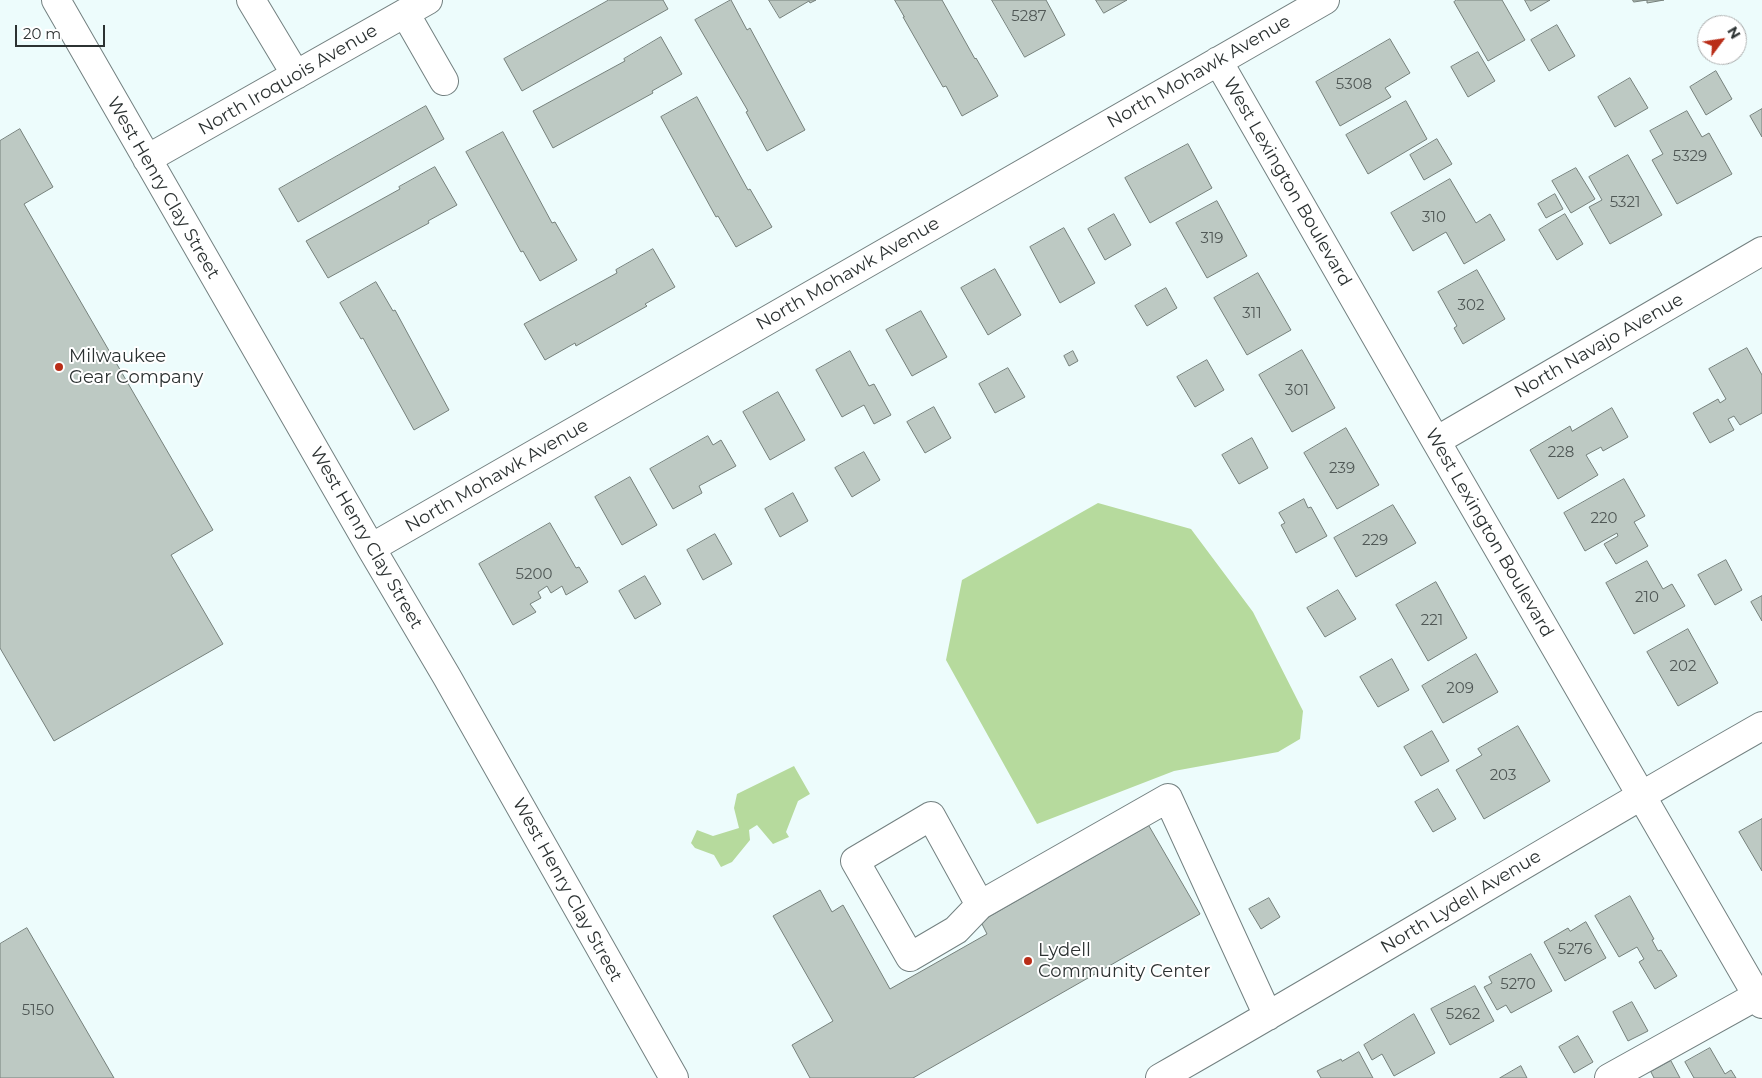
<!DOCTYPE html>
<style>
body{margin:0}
#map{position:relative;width:1762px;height:1078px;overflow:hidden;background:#edfcfc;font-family:Montserrat,sans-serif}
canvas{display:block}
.north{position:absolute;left:1697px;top:15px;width:50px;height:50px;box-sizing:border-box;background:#fff;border:1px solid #abadad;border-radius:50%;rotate:59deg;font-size:14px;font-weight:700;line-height:20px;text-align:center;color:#2c3232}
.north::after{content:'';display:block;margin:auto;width:18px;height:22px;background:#b92d18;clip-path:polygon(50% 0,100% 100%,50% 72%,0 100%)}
.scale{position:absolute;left:15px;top:25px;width:90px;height:22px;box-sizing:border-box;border:2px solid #2c3232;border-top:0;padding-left:6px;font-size:15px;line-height:18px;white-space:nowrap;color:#2c3232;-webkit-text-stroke:4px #fff;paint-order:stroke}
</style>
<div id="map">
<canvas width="1762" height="1078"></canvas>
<div class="north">N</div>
<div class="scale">20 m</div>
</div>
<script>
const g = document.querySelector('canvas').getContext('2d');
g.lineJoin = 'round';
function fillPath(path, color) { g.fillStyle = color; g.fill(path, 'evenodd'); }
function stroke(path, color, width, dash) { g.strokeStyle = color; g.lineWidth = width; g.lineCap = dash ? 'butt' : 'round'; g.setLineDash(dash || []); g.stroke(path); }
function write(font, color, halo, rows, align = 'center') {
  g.font = font + ' Montserrat,sans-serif'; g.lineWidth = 4; g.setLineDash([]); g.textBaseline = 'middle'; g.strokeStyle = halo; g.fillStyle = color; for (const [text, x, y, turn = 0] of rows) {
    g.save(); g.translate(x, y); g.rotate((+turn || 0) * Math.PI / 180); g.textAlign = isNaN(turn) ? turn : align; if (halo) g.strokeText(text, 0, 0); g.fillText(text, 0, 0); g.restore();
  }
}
fillPath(new Path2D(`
 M1098,503L1191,529L1253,612L1303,711L1300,739L1278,752L1174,771L1037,824L946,660L962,580Z
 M794,766L810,794L798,801L786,832L789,837L773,844L757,825L749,830L750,840L732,862L721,867L714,855L695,848L691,843L697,830L713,836L739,828L734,808L737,794Z`), '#b6da9d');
const building = new Path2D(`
 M609,0H663L668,9L522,91L504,59Z
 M731,0L747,30L750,28L805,130L767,151L746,112L748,111L695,20Z
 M769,0H816L810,3L809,1L780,18Z
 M895,0H942L975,59L976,58L998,96L962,116L946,86L943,87L903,17H904Z
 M992,0H1046L1065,35L1025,57Z
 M1096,0H1127L1104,13Z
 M1457,0H1502L1525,40L1488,61L1454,2Z
 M1525,0H1550L1531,11Z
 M1633,0H1664L1647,3V0L1634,2Z
 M1557,25L1575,56L1549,71L1531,40Z
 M661,37L682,74L652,91L653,93L553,148L533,111L625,61L624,59Z
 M1390,39L1410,73L1385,88L1391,97L1340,126L1316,82Z
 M1478,52L1495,81L1468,97L1451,67Z
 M1716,71L1732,99L1706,115L1690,87Z
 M1630,78L1648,108L1615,127L1598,97Z
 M697,97L748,190L750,189L772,227L736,247L718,216L716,217L661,117Z
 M1406,101L1427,139L1368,174L1346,135Z
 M426,106L444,139L298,222L279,189Z
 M1762,109V137L1750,116Z
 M1687,111L1702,137L1709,133L1732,174L1677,204L1652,160L1663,154L1650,131Z
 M20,129L53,187L24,204L213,530L171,555L223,644L54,741L0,648V141Z
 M503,132L552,223L555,222L577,260L540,281L523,251L521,252L466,152Z
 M1437,139L1452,164L1424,180L1410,155Z
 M1188,144L1212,188L1150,223L1125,178Z
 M1628,155L1662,215L1610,244L1589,207L1602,200L1589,177Z
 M435,167L457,205L428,221L429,223L328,278L306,241L400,189L399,187Z
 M1576,168L1595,199L1571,213L1552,181Z
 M1450,179L1476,223L1490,214L1505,240L1464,264L1446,232L1413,251L1391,213Z
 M1555,194L1563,209L1546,218L1538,204Z
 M1217,201L1247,256L1207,278L1176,223Z
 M1114,214L1131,245L1105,260L1088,229Z
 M1565,214L1583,244L1557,260L1539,230Z
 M1064,228L1095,283L1060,303L1030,247Z
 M653,249L675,287L645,304L647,306L576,346L575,343L545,360L524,324L617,273L616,270Z
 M995,269L1021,315L988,335L961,288Z
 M1477,270L1505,319L1463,344L1454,328L1457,326L1438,292Z
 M1258,273L1291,330L1247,355L1214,298Z
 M376,282L393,311L395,310L449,410L414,430L363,338L361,339L340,303Z
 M1166,288L1177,308L1147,326L1135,306Z
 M921,311L947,357L912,376L886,330Z
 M1747,348L1762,375V413L1740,425L1734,416L1728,419L1734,430L1710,443L1693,413L1718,399L1720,403L1726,399L1709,369Z
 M1302,350L1335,408L1292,432L1259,375Z
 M850,351L869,386L874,384L891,415L874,424L864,405L842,417L816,370Z
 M1073,351L1078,361L1069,366L1064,356Z
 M1207,360L1224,390L1195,407L1177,377Z
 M1008,368L1025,397L995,413L979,384Z
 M778,392L805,440L770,460L743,412Z
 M934,407L951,438L925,453L907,422Z
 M1612,408L1628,437L1603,451L1601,447L1586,455L1598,475L1558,499L1530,450L1570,426L1572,431Z
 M1346,428L1379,485L1337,509L1304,453Z
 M708,436L713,445L721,440L736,466L699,486L702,493L673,509L650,469Z
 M1252,438L1268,468L1239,484L1222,455Z
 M864,452L880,480L852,497L835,468Z
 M630,477L657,525L622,545L595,497Z
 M1624,479L1645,516L1634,522L1648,546L1616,564L1604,544L1618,536L1617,533L1585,551L1564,513Z
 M793,493L808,521L780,537L765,509Z
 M1304,499L1308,508L1311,507L1327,536L1296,553L1281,525L1285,523L1279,513Z
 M1393,505L1416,543L1356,577L1334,538Z
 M550,523L576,568L579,567L588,582L566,595L562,586L551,593L547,586L538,592L541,598L530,604L536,612L513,625L479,564Z
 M715,534L732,564L703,580L687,550Z
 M1726,560L1742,590L1715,605L1698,575Z
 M1647,561L1663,589L1672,584L1685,606L1634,634L1606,583Z
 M645,576L661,604L635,619L619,591Z
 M1436,582L1467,638L1428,661L1396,605Z
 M1338,590L1356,619L1325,637L1307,608Z
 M1762,596V621L1751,602Z
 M1688,629L1718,683L1678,706L1647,652Z
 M1476,654L1498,692L1443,723L1422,686Z
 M1392,659L1409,690L1378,707L1360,677Z
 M1518,726L1550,781L1484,819L1456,770L1482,755L1478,749Z
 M1432,731L1449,761L1421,776L1404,747Z
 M1438,789L1456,819L1433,832L1415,802Z
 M1762,819V871L1739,832Z
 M1149,826L1200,914L913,1078H810L792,1045L833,1021L773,916L820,890L832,912L843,905L890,989L987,934L981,922Z
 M1630,896L1654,939L1652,940L1658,951L1661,950L1677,976L1655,989L1639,962L1644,959L1637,947L1619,957L1595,916Z
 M1269,898L1280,917L1261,929L1249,909Z
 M1586,922L1606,958L1565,981L1544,942L1568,928L1570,931Z
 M27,928L114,1078H0V944Z
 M1531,954L1552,991L1511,1013L1506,1005L1497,1010L1484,987L1492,983L1489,977Z
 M1475,986L1494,1021L1450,1045L1431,1009Z
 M1632,1002L1648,1031L1628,1041L1613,1012Z
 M1414,1014L1435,1053L1394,1076L1382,1054L1372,1060L1364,1045Z
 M1578,1036L1593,1062L1574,1073L1559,1047Z
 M1710,1048L1725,1074L1731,1070L1736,1078H1694L1685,1062Z
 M1359,1052L1373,1078H1321L1317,1071L1341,1059L1342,1061Z
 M1671,1061L1680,1078H1654L1651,1072Z
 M1521,1066L1527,1078H1500Z`);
fillPath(building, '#bdc9c3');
stroke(building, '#76817c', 1);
const minor = new Path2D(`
 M56,0L371,548L447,677L674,1078
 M251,0L296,75
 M405,13L444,81
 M1218,61L1436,441L1762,1004
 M147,159L428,0
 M1436,441L1762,251
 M371,548L1325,0
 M980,905L931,816L855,861L910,957L956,930L980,905L1168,798L1268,1016
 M1160,1078C1362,963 1560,841 1762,726
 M1609,1078L1762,993`);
stroke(minor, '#738080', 30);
stroke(minor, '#fff', 28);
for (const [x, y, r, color] of [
 [59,367,5,"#b92d18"],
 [1028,961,5,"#b92d18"]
]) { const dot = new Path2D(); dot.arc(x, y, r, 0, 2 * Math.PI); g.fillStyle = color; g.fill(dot); stroke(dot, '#fff', 2); }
write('15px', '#505856', null, [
 ["5287",1029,17],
 ["5308",1354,85],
 ["5329",1690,157],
 ["5321",1625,203],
 ["310",1434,218],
 ["319",1212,239],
 ["302",1471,306],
 ["311",1252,314],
 ["301",1297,391],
 ["228",1561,453],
 ["239",1342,469],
 ["220",1604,519],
 ["229",1375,541],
 ["5200",534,575],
 ["210",1647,598],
 ["221",1432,621],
 ["202",1683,667],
 ["209",1460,689],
 ["203",1503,776],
 ["5276",1575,950],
 ["5270",1518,985],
 ["5150",38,1011],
 ["5262",1463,1015]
]);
write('18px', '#2c3232', '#fff', [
 ["North Mohawk Avenue",1199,72,-30],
 ["North Iroquois Avenue",288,80,-30],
 ["West Lexington Boulevard",1287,182,60],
 ["West Henry Clay Street",163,188,60],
 ["North Mohawk Avenue",848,274,-30],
 ["North Navajo Avenue",1599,346,-30],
 ["North Mohawk Avenue",497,476,-30],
 ["West Lexington Boulevard",1489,533,60],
 ["West Henry Clay Street",366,538,60],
 ["West Henry Clay Street",567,890,61],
 ["North Lydell Avenue",1461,902,-31]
]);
write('18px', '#2c3232', '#fff', [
 ["Milwaukee",69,357],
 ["Gear Company",69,378],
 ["Lydell",1038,951],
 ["Community Center",1038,972]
], 'left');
</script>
